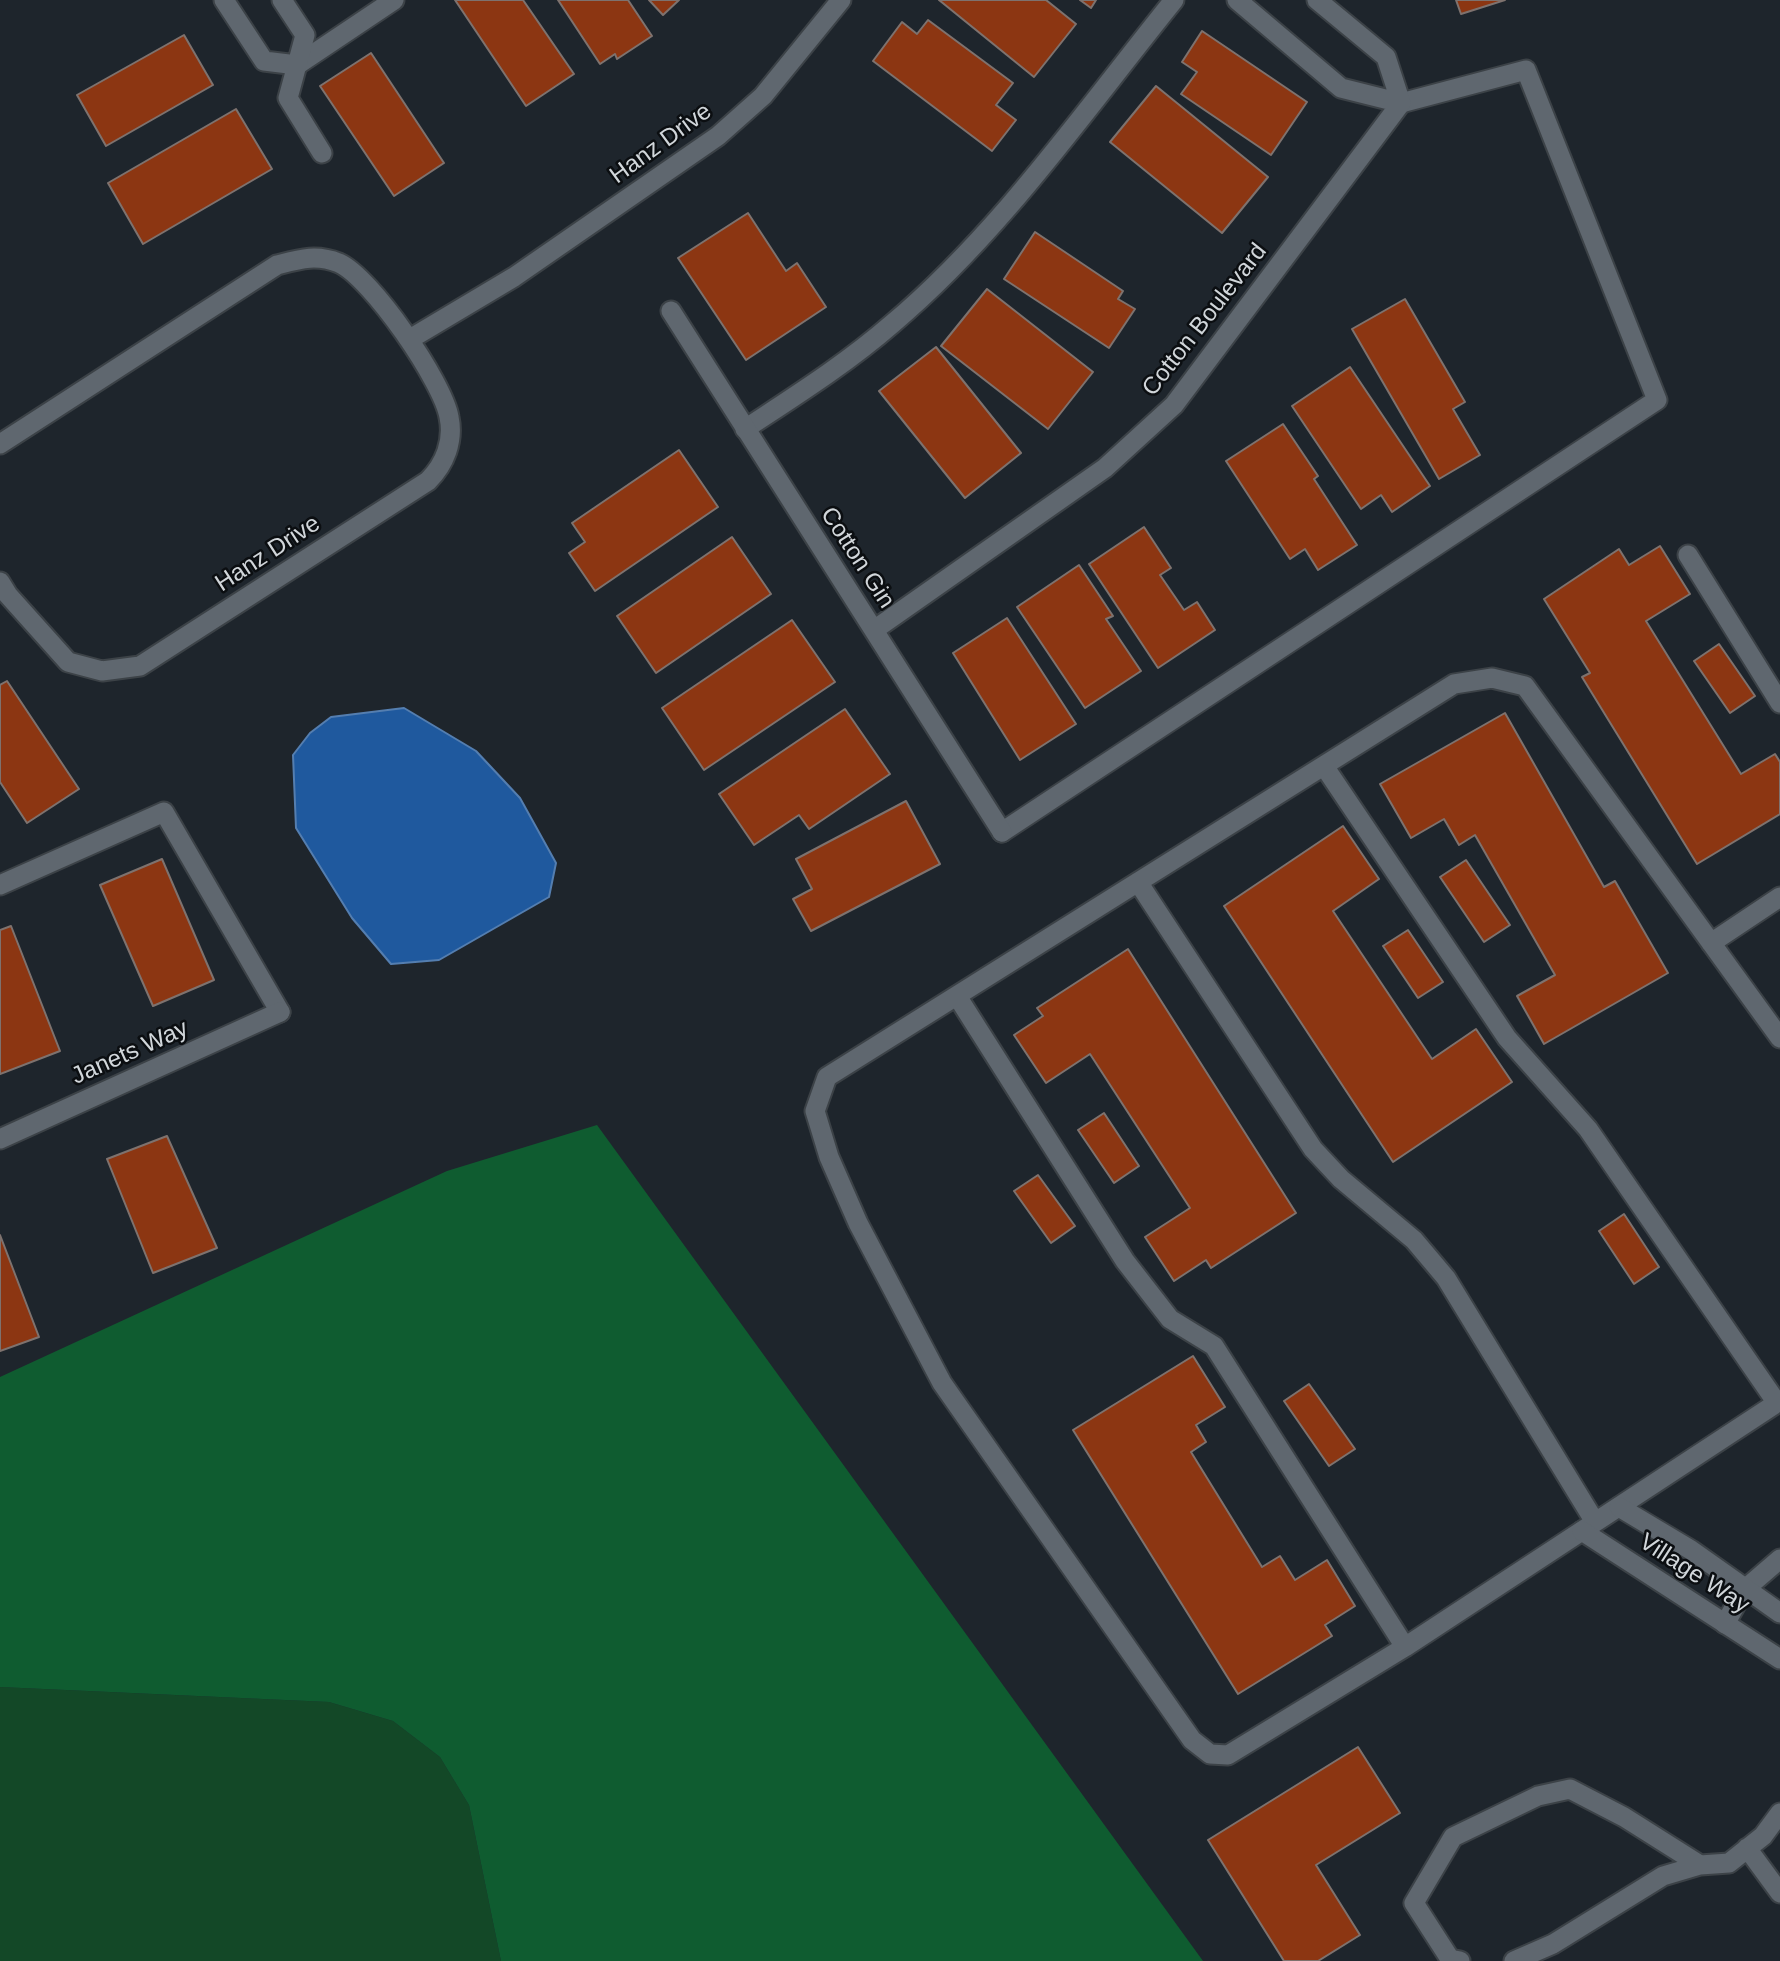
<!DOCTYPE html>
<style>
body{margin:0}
canvas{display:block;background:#1e252c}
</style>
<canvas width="1780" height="1961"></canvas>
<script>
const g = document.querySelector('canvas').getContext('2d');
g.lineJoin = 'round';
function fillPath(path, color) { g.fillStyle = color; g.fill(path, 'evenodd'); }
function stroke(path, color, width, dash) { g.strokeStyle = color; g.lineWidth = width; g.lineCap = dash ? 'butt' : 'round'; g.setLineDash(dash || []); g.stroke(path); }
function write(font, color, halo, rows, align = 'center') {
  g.font = font + ' Helvetica,sans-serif'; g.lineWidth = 5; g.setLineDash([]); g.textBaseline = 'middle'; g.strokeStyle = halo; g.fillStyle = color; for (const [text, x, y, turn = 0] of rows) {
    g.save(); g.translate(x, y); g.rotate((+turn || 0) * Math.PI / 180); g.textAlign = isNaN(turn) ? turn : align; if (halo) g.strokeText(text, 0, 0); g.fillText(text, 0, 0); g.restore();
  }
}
fillPath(new Path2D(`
 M0,1687L329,1702L393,1721L440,1757L469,1805L501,1961H0Z`), '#134827');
fillPath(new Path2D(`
 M597,1125L1203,1961H501L469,1805L440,1757L393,1721L329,1702L0,1687V1377L447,1171Z`), '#0f5c30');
const water = new Path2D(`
 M404,708L476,751L520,798L556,863L549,897L439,960L391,964L352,918L296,828L293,755L310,733L331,717Z`);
fillPath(water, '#1f599e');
stroke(water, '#547eb0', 2);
const building = new Path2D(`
 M455,0H523L574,74L526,106Z
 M558,0H628L652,36L617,59L615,54L600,64Z
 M649,0H679L663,15Z
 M939,0H1046L1076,24L1034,77Z
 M1080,0H1096L1091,8Z
 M1456,0H1505L1461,14Z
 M928,20L1013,83L996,105L1016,120L992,151L873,61L902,22L917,34Z
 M1202,31L1307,102L1271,155L1181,94L1197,72L1182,62Z
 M184,35L213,85L106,146L77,95Z
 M371,53L444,163L394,196L320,86Z
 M1156,86L1268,177L1222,233L1110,142Z
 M236,109L272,169L143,244L108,183Z
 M748,213L786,271L797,263L826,307L746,360L678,258Z
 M1035,232L1123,291L1118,299L1135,309L1109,348L1004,279Z
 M987,289L1093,372L1048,429L941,346Z
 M1405,299L1465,402L1453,409L1480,455L1439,479L1352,329Z
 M936,347L1021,453L965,498L879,391Z
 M1350,367L1430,486L1392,512L1381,495L1361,509L1292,406Z
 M1283,424L1318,476L1314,479L1357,545L1318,570L1305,549L1290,559L1226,461Z
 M679,450L718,507L595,591L569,553L585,542L572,523Z
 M1144,527L1171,568L1160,575L1184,610L1197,602L1215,630L1158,668L1089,564Z
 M732,537L771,594L656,673L617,616Z
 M1660,546L1690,594L1646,621L1741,774L1775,754L1780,762V814L1697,864L1582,677L1590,673L1544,599L1619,549L1629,565Z
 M1079,565L1113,616L1106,619L1141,671L1085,708L1017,607Z
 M1007,618L1076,724L1020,760L953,653Z
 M792,620L835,682L704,770L662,708Z
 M1719,644L1755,696L1730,713L1694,661Z
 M7,681L79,789L27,823L0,782V685Z
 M845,709L890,774L809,829L799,815L754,845L719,794Z
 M1505,713L1604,887L1615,881L1668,973L1544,1044L1517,996L1555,975L1475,835L1459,845L1444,819L1411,838L1380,784Z
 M906,801L940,864L811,931L793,899L812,889L796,859Z
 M1343,826L1379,879L1333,911L1432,1059L1476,1029L1512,1082L1393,1162L1224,906Z
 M162,859L214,980L153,1006L100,885Z
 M1466,860L1510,925L1484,942L1440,877Z
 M11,926L60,1051L0,1074V930Z
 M1408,930L1443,982L1418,998L1383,946Z
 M1128,949L1296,1213L1211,1268L1206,1260L1174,1281L1145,1237L1190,1208L1090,1054L1046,1083L1014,1035L1043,1016L1037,1008Z
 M1104,1113L1139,1166L1114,1183L1078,1130Z
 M167,1136L217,1248L153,1273L107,1159Z
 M1038,1175L1075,1226L1051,1243L1014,1191Z
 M1624,1214L1659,1267L1634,1284L1599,1231Z
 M0,1235L39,1337L0,1351Z
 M1193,1356L1225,1407L1196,1425L1206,1442L1191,1452L1262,1567L1280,1556L1295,1580L1327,1560L1355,1606L1325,1625L1332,1636L1238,1694L1073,1430Z
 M1309,1384L1355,1449L1329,1466L1284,1401Z
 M1358,1747L1400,1813L1316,1865L1360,1935L1318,1961H1284L1208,1840Z`);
fillPath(building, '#8c3612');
stroke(building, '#7e726e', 2);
const service = new Path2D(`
 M297,65L394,0
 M745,429C795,396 846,364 892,324C1001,232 1085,110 1174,0
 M1688,555L1780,703
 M1324,766L1507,1038L1588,1129L1777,1403
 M1002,832L1657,400L1526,70L1401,103
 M1138,882L1313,1149L1341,1179L1414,1240L1446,1278L1595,1522
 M0,885L164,812L280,1012
 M1711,943L1780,897
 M957,996L1125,1261L1170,1319L1214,1346L1405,1647
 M1780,1038L1525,686L1492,678L1454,684L827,1077L815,1111L829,1157L858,1223L942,1383L1192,1740L1210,1754L1228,1755L1405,1647L1780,1401
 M1725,1624L1744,1590L1780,1559
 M1747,1848L1780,1893
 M1460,1961L1450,1959L1414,1903L1453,1837L1538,1796L1570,1789L1624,1817L1700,1865
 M1514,1961L1553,1944L1663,1876L1700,1865L1729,1863L1763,1836L1780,1813`);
const minor = new Path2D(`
 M224,0L264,61L297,65
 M282,0L305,35L288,98L322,153
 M1237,0L1341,88L1401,103
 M1317,0L1386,57L1401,103
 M671,311L1002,832
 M874,630L1105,468L1174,405L1401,103
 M0,1139L280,1012
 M1619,1507L1691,1550L1780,1613
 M1582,1531L1780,1659`);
const tertiary = new Path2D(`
 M410,339L514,277L718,136L763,96L841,0
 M0,444L277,265C300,259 316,254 339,263C371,277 443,382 449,417C454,441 445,464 428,481L140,666L102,671L68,662L8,595L0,582`);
stroke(service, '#3c4247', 23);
stroke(minor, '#3c4247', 23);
stroke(tertiary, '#3c4247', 23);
stroke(service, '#5f676f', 19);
stroke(minor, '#5f676f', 19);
stroke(tertiary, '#5f676f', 19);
write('24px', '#d1d6da', '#0b0e11', [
 ["Hanz Drive",661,144,-36],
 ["Cotton Boulevard",1205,320,-52],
 ["Hanz Drive",268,554,-33],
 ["Cotton Gin",857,558,57],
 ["Janets Way",130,1053,-24],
 ["Village Way",1694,1574,33]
]);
</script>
